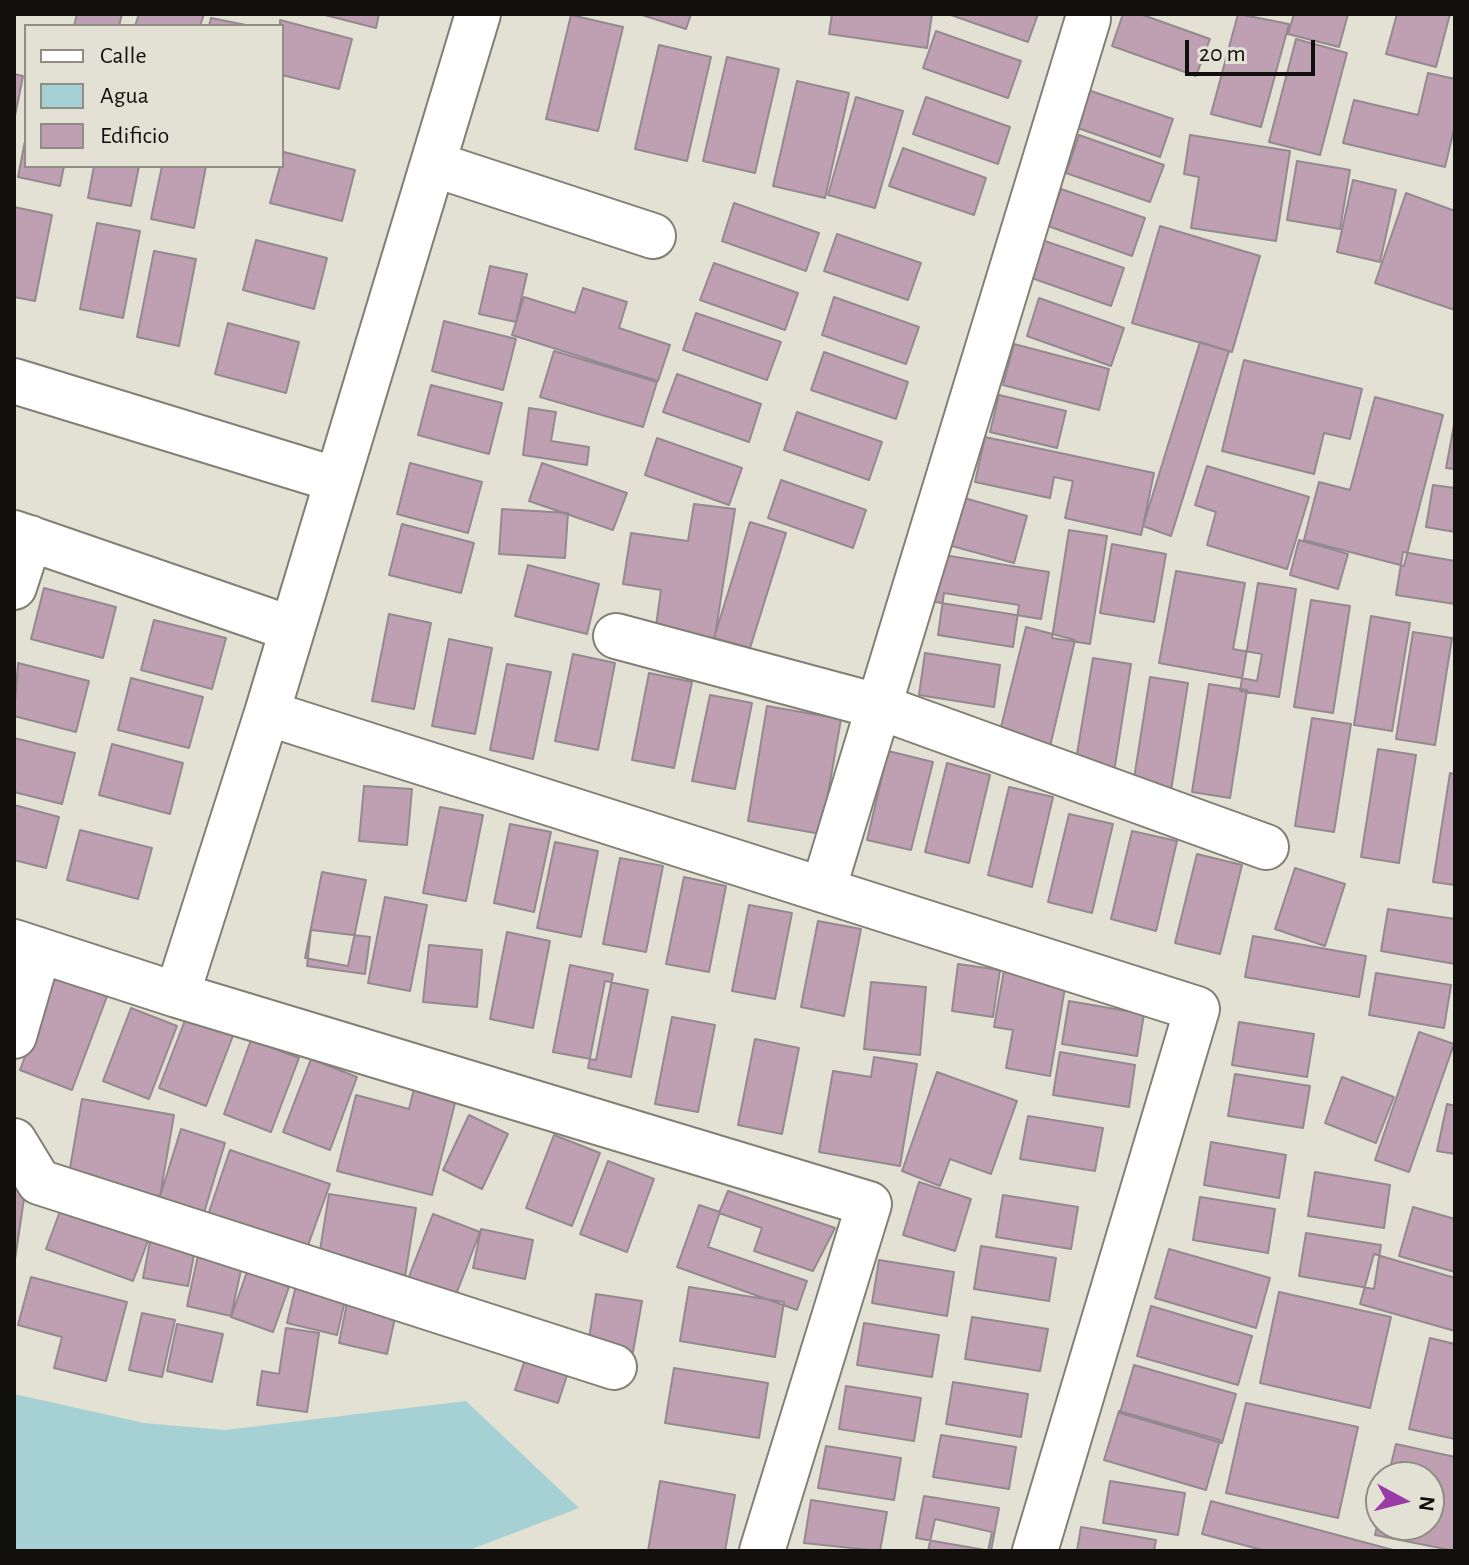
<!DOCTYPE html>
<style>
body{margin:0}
#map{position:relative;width:1469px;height:1565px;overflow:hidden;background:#e3e1d4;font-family:"Alegreya Sans",sans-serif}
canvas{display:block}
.frame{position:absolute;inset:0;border:16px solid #11100c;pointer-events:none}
.legend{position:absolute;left:24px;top:24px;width:260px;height:144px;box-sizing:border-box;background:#e3e1d4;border:2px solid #8f8d84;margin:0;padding:10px 14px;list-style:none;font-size:24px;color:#11100c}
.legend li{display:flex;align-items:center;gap:16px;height:40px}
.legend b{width:40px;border:2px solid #8f8d84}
.north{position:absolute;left:1365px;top:1461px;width:80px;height:80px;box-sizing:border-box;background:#e3e1d4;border:2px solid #8f8d84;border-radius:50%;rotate:97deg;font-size:22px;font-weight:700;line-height:32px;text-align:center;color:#11100c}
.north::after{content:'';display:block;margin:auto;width:28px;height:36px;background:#9a3ca5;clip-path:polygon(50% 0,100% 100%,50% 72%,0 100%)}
.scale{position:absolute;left:1185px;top:40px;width:130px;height:36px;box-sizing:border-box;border:4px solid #11100c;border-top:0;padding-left:10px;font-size:24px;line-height:28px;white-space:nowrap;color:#11100c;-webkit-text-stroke:6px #e3e1d4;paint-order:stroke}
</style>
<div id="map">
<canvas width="1469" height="1565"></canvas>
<div class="frame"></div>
<ul class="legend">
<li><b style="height:10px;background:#fff"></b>Calle</li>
<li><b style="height:22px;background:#a6d1d4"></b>Agua</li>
<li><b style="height:22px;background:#bfa0b2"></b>Edificio</li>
</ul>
<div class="north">N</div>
<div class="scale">20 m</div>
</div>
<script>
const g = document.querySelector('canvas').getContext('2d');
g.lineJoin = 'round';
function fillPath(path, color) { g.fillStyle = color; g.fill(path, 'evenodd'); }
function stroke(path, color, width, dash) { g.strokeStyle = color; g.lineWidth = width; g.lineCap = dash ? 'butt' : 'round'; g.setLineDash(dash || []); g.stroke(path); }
fillPath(new Path2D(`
 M14,1394L144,1423L225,1430L466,1401L579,1508L467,1551H14Z`), '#a6d1d4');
const building = new Path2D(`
 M77,14H122L119,26H74Z
 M139,14H204L200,26H135Z
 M321,14H379L376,28Z
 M639,14H691L686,29Z
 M832,14H932L927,48L829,34Z
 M948,14H1038L1028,42Z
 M1123,14H1140L1210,39L1196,76L1112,46Z
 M1238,14L1289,24L1261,127L1211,114Z
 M1294,14H1348L1339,47L1288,34Z
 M1397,14H1450L1436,67L1386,54Z
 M571,15L623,27L598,131L546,119Z
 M211,18L251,26H209Z
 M280,20L352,39L339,89L282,75Z
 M936,31L1021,61L1008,98L923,68Z
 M1296,39L1347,53L1320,155L1269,142Z
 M659,45L711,57L687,161L635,149Z
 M727,57L779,69L755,173L703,161Z
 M1428,73L1455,79V125L1445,167L1343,143L1354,100L1418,115Z
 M14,74L23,76L14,121Z
 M797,81L849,93L825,198L773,186Z
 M1088,90L1173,119L1160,157L1075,127Z
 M856,97L903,111L875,208L828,195Z
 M926,97L1010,127L998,164L913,134Z
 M1079,135L1164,165L1150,202L1066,173Z
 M1190,135L1290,151L1276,241L1191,228L1199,177L1184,174Z
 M26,136V166H64L60,186L18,177Z
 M903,148L986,178L974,215L889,186Z
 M284,152L355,170L342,221L270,203Z
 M1297,161L1350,170L1340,229L1287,220Z
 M94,166H139L131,206L88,198Z
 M162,166H206L194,228L151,219Z
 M1353,180L1396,190L1380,262L1337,252Z
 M1061,189L1145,218L1132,256L1048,226Z
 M1406,193L1455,211V310L1375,283Z
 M734,203L819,233L806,271L722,241Z
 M14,207L52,215L35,301L14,297Z
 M97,223L140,231L123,318L80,309Z
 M1160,226L1260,256L1232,352L1132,323Z
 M837,234L921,263L908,300L824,271Z
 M1039,239L1124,268L1111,306L1026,276Z
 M256,240L327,258L314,309L243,290Z
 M154,251L196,259L179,346L137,337Z
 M714,263L798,293L785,330L700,300Z
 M490,266L527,274L516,322L479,314Z
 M583,288L627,302L619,328L670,345L658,381L512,335L524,297L575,313Z
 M834,297L919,327L906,364L822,335Z
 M1039,298L1124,328L1111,366L1027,336Z
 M696,313L781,342L767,380L683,350Z
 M444,321L516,339L503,390L432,371Z
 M228,323L299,342L286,393L215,374Z
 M1200,342L1229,351L1171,536L1143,526Z
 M1014,344L1109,369L1099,410L1003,385Z
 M554,351L657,382L643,427L540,397Z
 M824,352L908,382L896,419L811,390Z
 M1244,360L1362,389L1350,439L1324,433L1314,474L1222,451Z
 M677,374L761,404L749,442L663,412Z
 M431,385L502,403L489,454L418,435Z
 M999,395L1066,411L1057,448L990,432Z
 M1375,397L1443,415L1404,566L1304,540L1319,482L1350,490Z
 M529,408L556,412L551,441L589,447L587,465L523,455Z
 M797,412L882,442L869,480L784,450Z
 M1454,425H1455V469L1446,468Z
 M985,437L1154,473L1141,535L1065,518L1073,481L1054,477L1050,498L975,482Z
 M657,438L742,468L729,505L645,475Z
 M410,463L482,482L468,533L397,514Z
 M542,463L627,493L613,530L529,501Z
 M1207,466L1309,497L1287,569L1207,545L1216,512L1195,505Z
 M781,480L866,510L853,548L768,518Z
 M1433,485L1455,488V532L1426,527Z
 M954,495L1027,516L1014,563L941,543Z
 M694,504L735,509L714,642L655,633L661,590L623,584L631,533L688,541Z
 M502,509L568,513L565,558L499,554Z
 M750,522L786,533L750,648L714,638Z
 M402,524L474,543L461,593L389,575Z
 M1069,530L1107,536L1090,644L1052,638Z
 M1299,540L1348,554L1338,589L1290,575Z
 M1112,544L1166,554L1154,622L1100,613Z
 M1403,552L1455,561V604L1396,595Z
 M937,554L1049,572L1041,619L929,601Z
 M528,565L599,584L587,634L515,616Z
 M1176,571L1245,583L1233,649L1262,654L1257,681L1159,663Z
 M1258,583L1296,589L1279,697L1240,691Z
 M44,588L116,607L103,658L31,639Z
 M944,593L1019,605L1013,647L938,635Z
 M1311,600L1350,606L1333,713L1294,707Z
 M389,614L431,623L414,709L372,701Z
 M1371,616L1410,623L1392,731L1354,725Z
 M154,620L226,638L212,689L141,670Z
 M1026,627L1075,640L1049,751L998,739Z
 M1413,632L1452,638L1435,745L1396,739Z
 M449,639L492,648L475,734L432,726Z
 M925,653L1000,665L994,707L919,695Z
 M573,654L615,663L598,750L555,741Z
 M1093,658L1131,664L1114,772L1075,766Z
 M18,663L89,681L76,732L14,716Z
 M507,664L551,672L533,759L490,750Z
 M649,673L692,682L674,768L632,760Z
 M1150,677L1188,683L1171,791L1133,785Z
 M131,678L203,697L189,748L118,730Z
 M1209,684L1247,690L1230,798L1192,792Z
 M710,695L752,703L735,789L692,781Z
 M767,706L841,719L821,834L748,821Z
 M1312,718L1351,724L1334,832L1295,826Z
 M14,738L75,753L62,804L14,792Z
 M112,744L183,763L170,814L99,795Z
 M1378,749L1416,755L1399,863L1361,857Z
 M888,751L933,762L911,850L867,840Z
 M947,763L990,775L969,863L925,852Z
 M1450,773L1455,774V885L1433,882Z
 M364,786L412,789L407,845L359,841Z
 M1009,787L1053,797L1032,887L988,875Z
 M14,805L59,817L46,868L14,860Z
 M440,807L483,815L466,901L423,893Z
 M1069,814L1113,824L1092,913L1048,902Z
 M510,824L551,832L534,912L494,903Z
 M80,830L152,848L138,899L67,880Z
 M1132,831L1177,841L1156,931L1111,919Z
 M555,842L598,851L581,937L537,928Z
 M1197,854L1242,865L1220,954L1175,943Z
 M620,858L663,866L646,952L603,944Z
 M1295,868L1345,884L1325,946L1275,929Z
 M322,872L366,880L348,966L305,958Z
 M684,877L726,886L709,972L666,964Z
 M385,897L427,905L410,991L368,983Z
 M749,905L792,913L775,999L732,991Z
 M1388,909L1455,919V964L1381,951Z
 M818,921L861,929L844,1016L801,1007Z
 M311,930L370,937L365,974L307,966Z
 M507,932L550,941L533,1028L490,1019Z
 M1253,936L1366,956L1359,997L1245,977Z
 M429,945L482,950L477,1007L423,1002Z
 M1006,959L1068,970L1050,1076L1006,1068L1013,1030L994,1027Z
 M958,964L1000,970L993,1017L952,1011Z
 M570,965L613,974L596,1060L553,1052Z
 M57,972L109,991L72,1090L20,1070Z
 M1376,973L1451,985L1444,1028L1369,1015Z
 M605,981L648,990L631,1077L588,1068Z
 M871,982L926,987L920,1055L864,1049Z
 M1069,1001L1144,1014L1137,1056L1062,1044Z
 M131,1008L177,1026L149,1099L103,1081Z
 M187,1015L234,1033L206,1106L159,1088Z
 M672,1017L715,1025L698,1112L655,1104Z
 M1239,1022L1314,1034L1307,1077L1232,1065Z
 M1419,1032L1454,1044L1409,1172L1375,1160Z
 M755,1039L799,1048L782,1134L738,1125Z
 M251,1040L299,1058L271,1132L224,1114Z
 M1060,1052L1135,1065L1129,1107L1053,1095Z
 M874,1057L917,1064L900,1166L819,1152L833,1071L871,1077Z
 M311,1059L357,1077L330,1150L283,1132Z
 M937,1072L1017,1101L991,1174L950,1159L940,1186L902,1171Z
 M1235,1074L1310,1086L1303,1128L1228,1116Z
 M1342,1077L1394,1097L1376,1143L1325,1123Z
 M414,1089L456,1099L432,1195L337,1171L356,1095L409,1109Z
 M82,1099L174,1115L160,1196L68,1180Z
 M1447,1104L1455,1106V1154L1437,1151Z
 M469,1115L508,1134L482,1189L443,1170Z
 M1028,1116L1103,1128L1095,1171L1020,1159Z
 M181,1129L225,1143L203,1216L158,1203Z
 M554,1135L600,1153L572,1226L526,1208Z
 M1211,1142L1286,1155L1279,1198L1204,1185Z
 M230,1150L330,1184L306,1251L207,1218Z
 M608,1161L654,1179L627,1252L580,1234Z
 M1315,1172L1390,1185L1384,1228L1308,1216Z
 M919,1182L971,1199L955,1251L903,1235Z
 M14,1190L25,1192L14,1266Z
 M728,1191L835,1228L813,1271L754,1251L762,1228L719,1213Z
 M329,1194L416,1208L405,1277L318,1263Z
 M1003,1195L1078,1207L1071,1249L996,1237Z
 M1200,1197L1275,1209L1268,1253L1193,1240Z
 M65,1198L152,1230L133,1281L46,1249Z
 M699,1205L720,1212L708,1247L807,1281L797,1310L677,1267Z
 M1413,1207L1455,1219V1272L1399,1256Z
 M433,1214L480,1232L452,1305L405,1287Z
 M481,1229L533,1240L525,1279L473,1268Z
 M152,1231L197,1239L188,1286L143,1278Z
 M1306,1233L1381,1245L1374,1289L1299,1276Z
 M200,1246L244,1256L231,1316L187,1306Z
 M981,1246L1056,1258L1049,1301L974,1289Z
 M1169,1249L1270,1278L1256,1328L1155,1298Z
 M1374,1254L1455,1278V1331L1360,1304Z
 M879,1260L954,1272L947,1316L872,1303Z
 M247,1272L289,1287L273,1332L231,1317Z
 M31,1277L127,1302L106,1381L54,1368L62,1337L18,1325Z
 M298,1277L348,1288L337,1335L287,1323Z
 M689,1287L784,1302L775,1357L680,1341Z
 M1279,1292L1391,1317L1370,1408L1260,1383Z
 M349,1293L398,1304L387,1354L339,1343Z
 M596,1294L642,1301L633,1352L588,1345Z
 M1151,1306L1252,1336L1238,1385L1137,1356Z
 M142,1313L175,1320L162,1377L129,1370Z
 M972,1317L1048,1329L1040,1371L965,1359Z
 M864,1323L939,1335L932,1377L857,1365Z
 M177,1324L223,1334L212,1382L167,1371Z
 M286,1328L319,1333L307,1412L257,1405L262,1371L279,1374Z
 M1430,1338L1455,1344V1439L1409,1429Z
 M528,1350L571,1363L558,1403L515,1390Z
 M1134,1365L1236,1394L1222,1443L1120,1413Z
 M674,1368L768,1383L759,1438L665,1423Z
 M953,1382L1028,1394L1021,1437L946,1424Z
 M846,1386L921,1398L914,1441L839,1429Z
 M1246,1403L1358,1427L1338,1518L1226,1493Z
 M1119,1411L1220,1440L1206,1490L1104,1460Z
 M941,1435L1016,1447L1009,1489L933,1477Z
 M1396,1444L1455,1457V1551L1375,1535L1381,1508V1525H1429V1477H1388Z
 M826,1446L901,1458L894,1500L818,1488Z
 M660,1481L735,1495L725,1551H648Z
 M1110,1481L1185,1493L1178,1535L1103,1523Z
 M924,1496L999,1508L991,1551L916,1538Z
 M811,1500L887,1512L880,1551L804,1543Z
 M1211,1501L1393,1550V1551H1266L1202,1534Z
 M935,1519L992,1532L988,1551H928Z
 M1081,1527L1156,1540L1154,1551H1077Z`);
fillPath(building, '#bfa0b2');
stroke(building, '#958990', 2);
const minor = new Path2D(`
 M478,14L267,713L1197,1009L1035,1551
 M433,164L653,236
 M14,381L337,480
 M14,533L292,629
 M14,587L30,538
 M616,636L877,706L1266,847
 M267,713L177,995L869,1204L762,1551
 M823,890L1088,19
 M14,942L177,995
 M14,1036L39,950
 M14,1141L39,1182L614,1367`);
stroke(minor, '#828074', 48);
stroke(minor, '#fff', 44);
</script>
